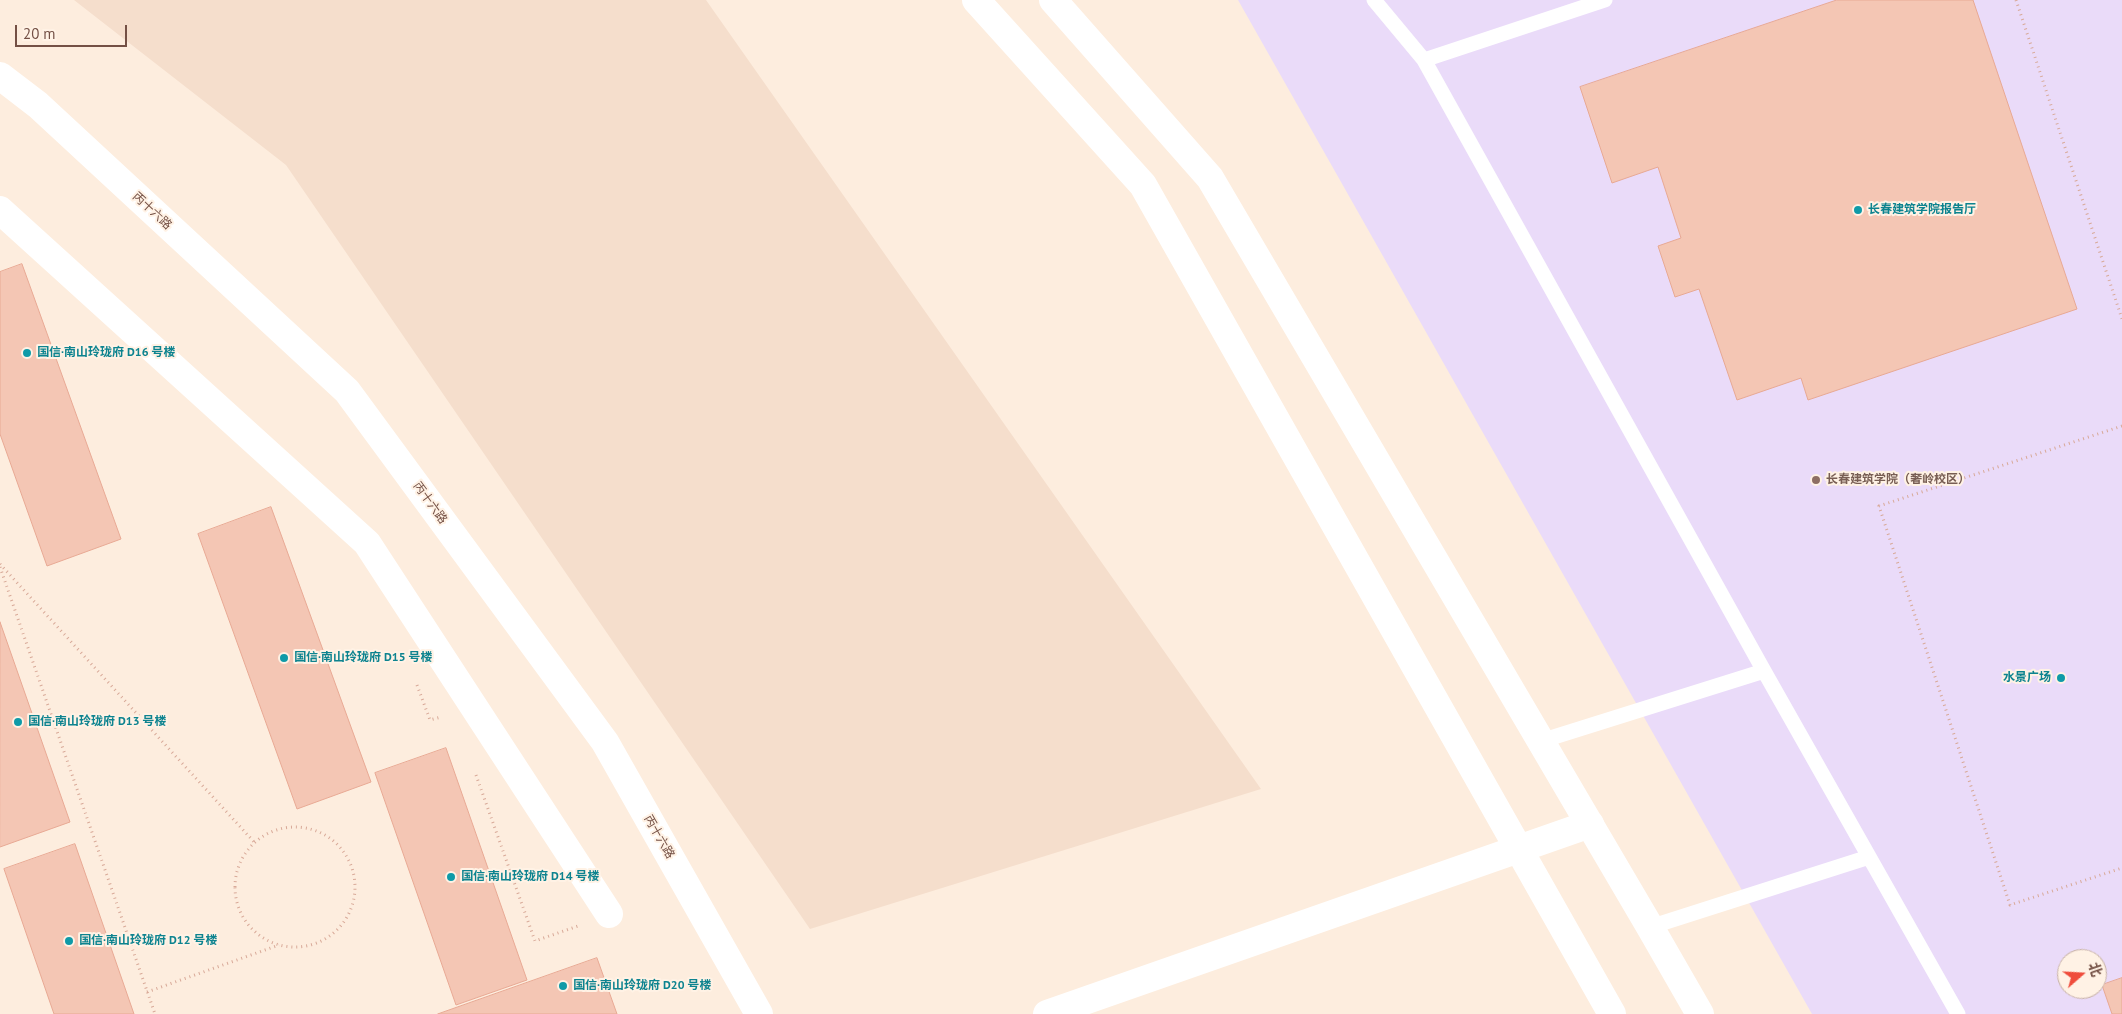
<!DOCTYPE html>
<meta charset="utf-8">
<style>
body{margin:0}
#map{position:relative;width:2122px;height:1014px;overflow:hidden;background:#fdedde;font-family:"PT Sans","Noto Sans SC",sans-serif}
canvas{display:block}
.north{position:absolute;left:2057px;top:949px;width:50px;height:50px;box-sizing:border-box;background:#fff2e5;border:1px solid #c7b1a5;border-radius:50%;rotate:71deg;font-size:14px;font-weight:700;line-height:20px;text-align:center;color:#745045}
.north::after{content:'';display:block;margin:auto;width:18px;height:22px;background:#ef4d3c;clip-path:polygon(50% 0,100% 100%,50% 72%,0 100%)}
.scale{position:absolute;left:15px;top:25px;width:112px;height:22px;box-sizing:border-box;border:2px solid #745045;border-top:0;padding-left:6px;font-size:15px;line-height:18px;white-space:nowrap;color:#745045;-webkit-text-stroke:4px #fff2e5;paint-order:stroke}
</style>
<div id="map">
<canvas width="2122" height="1014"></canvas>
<div class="north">北</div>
<div class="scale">20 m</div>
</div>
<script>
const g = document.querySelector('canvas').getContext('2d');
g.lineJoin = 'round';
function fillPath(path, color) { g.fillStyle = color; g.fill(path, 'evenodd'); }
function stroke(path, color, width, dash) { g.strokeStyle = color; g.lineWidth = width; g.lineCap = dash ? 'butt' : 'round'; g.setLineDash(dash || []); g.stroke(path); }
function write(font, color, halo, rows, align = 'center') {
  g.font = font + ' "PT Sans","Noto Sans SC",sans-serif'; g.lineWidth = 4; g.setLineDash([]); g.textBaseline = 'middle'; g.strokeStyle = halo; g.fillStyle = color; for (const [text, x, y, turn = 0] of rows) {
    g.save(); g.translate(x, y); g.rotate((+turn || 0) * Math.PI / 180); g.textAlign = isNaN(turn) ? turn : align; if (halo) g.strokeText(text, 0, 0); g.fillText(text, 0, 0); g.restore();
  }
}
fillPath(new Path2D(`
 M74,0H706L1261,789L810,929L286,165Z`), '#f5decc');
fillPath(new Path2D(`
 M1238,0H2122V1014H1812ZM2067,959H2097V989H2067Z`), '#eadbf9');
const building = new Path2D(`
 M1837,0H1973L2077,309L1808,400L1801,378L1737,400L1699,289L1675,297L1658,246L1681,238L1658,167L1612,183L1580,87Z
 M22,264L121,539L47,566L0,434V272Z
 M271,507L371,782L297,809L198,534Z
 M0,622L70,822L0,847Z
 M446,748L527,980L456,1005L375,773Z
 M75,844L134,1014H54L4,869Z
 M597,958L617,1014H438Z
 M2122,978V1014H2112L2102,985Z`);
fillPath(building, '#f4c6b4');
stroke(building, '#e8a994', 1);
stroke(new Path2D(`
 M2016,0L2122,319
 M2122,426L1879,506L2010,905L2122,868
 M0,564L255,843
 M0,567L155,1014
 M417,685L430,720L441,717
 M476,775L535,941L578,926
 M235 887a60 60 0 1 1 120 0a60 60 0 1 1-120 0Z
 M147,992L279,945`), '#d8a998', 3, [1, 4]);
stroke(new Path2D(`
 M1374,0L1424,60L1764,671L1958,1014
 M1424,60L1605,0
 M1541,741L1764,671
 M1650,927L1869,857`), '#fff', 15);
stroke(new Path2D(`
 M0,76L38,105L347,391L605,742L759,1014
 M0,210L367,543L609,914
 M1047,1014L1590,824`), '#fff', 28);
stroke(new Path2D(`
 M976,0L1143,185L1612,1014
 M1053,0L1210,178L1650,927L1700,1014`), '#fff', 28);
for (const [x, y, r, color] of [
 [1858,210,5,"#0f9aa8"],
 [27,353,5,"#0f9aa8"],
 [1816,480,5,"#8d6e63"],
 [284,658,5,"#0f9aa8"],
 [2061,678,5,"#0f9aa8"],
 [18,722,5,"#0f9aa8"],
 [451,877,5,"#0f9aa8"],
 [69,941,5,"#0f9aa8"],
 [563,986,5,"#0f9aa8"]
]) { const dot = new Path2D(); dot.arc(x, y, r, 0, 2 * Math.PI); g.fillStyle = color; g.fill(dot); stroke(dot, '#fff2e5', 2); }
write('bold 12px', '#0d838f', '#fff2e5', [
 ["长春建筑学院报告厅",1868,210],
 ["国信·南山玲珑府 D16 号楼",37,353],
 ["国信·南山玲珑府 D15 号楼",294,658],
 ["水景广场",2051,678,"right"],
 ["国信·南山玲珑府 D13 号楼",28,722],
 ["国信·南山玲珑府 D14 号楼",461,877],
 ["国信·南山玲珑府 D12 号楼",79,941],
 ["国信·南山玲珑府 D20 号楼",573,986]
], 'left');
write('12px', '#745045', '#fff2e5', [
 ["丙十六路",152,211,43],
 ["丙十六路",430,503,54],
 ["丙十六路",659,837,60]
]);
write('bold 12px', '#785e54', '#fff2e5', [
 ["长春建筑学院（奢岭校区）",1826,480]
], 'left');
</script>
